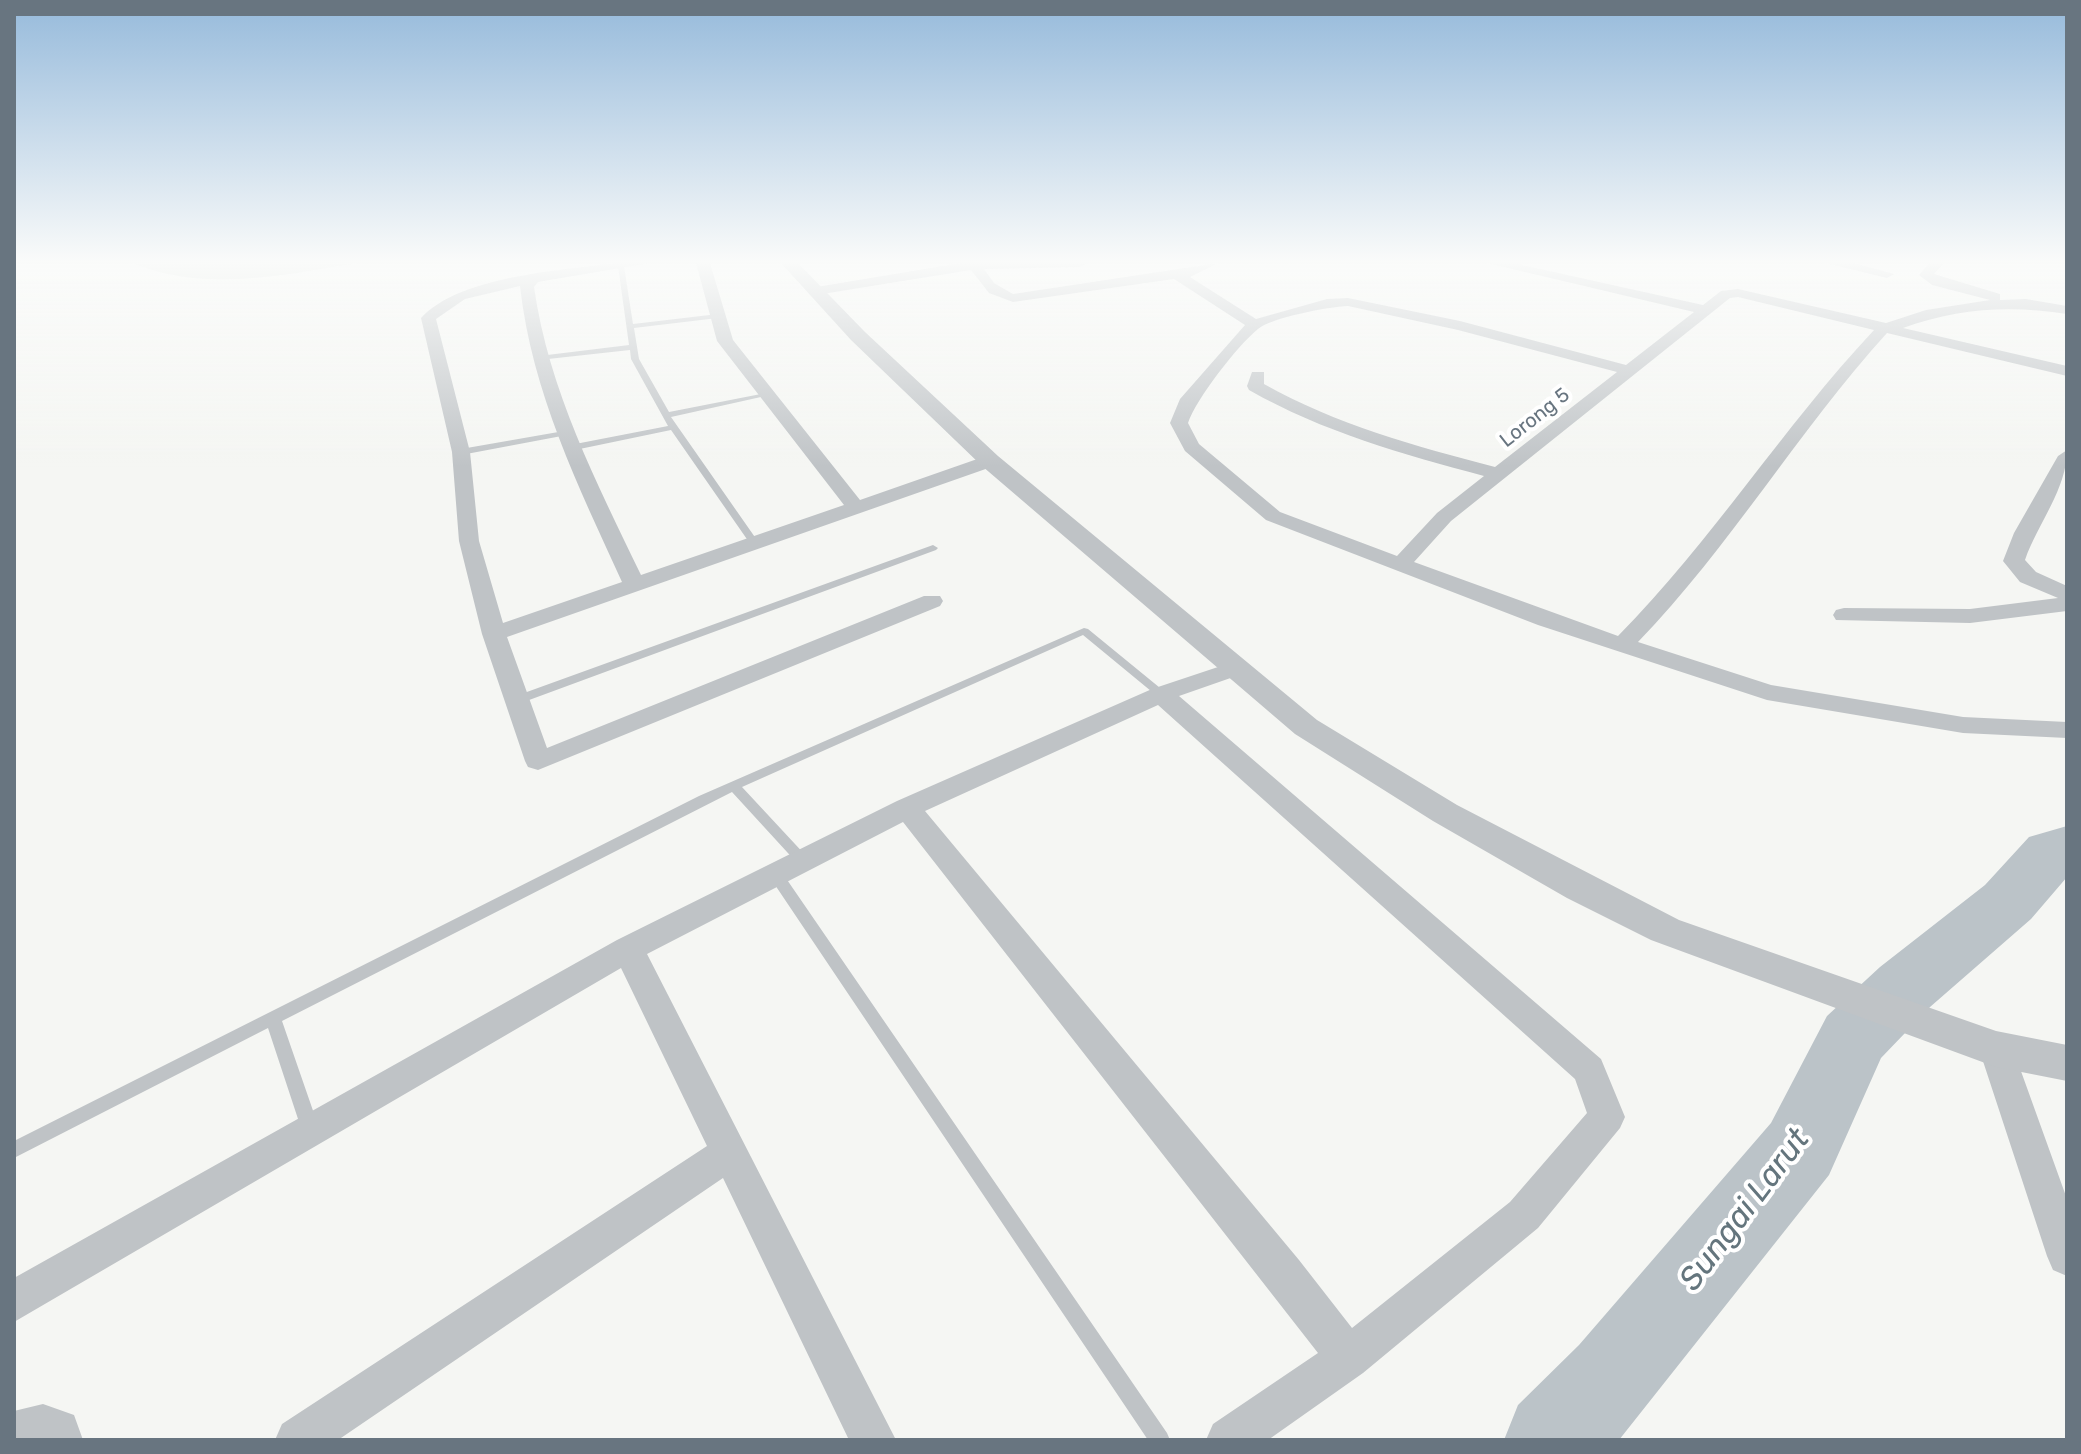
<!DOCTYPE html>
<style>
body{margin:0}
#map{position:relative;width:2081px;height:1454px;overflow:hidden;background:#f5f6f3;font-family:Rubik,sans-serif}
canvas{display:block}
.frame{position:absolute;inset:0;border:16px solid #687580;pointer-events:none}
</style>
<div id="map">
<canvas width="2081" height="1454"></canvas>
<div class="frame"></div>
</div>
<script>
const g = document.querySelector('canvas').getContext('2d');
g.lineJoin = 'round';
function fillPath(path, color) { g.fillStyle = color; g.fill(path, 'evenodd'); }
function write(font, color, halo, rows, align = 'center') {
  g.font = font + ' Rubik,sans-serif'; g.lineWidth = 8; g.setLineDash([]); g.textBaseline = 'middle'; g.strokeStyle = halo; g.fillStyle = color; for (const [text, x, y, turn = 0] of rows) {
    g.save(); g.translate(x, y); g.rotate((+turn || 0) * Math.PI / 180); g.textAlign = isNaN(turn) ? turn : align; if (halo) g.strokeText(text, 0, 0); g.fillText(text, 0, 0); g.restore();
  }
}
fillPath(new Path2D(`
 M133,263H357C284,275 204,293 133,263Z`), '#d7dcd4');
fillPath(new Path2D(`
 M2067,826V877L2031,919L1930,1007L1881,1058L1829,1175L1619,1440H1504L1518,1405L1579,1345L1771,1123L1827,1016L1880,967L1985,885L2029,837Z`), '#bbc3c8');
fillPath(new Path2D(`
 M621,264L624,266L633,324L718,314L721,316L718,318L634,328L639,359L669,412L766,393L770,395L671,417L759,543L757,545H751L671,430L570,451L566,448L570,445L668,426L631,359L630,350L539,360L535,358L539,356L629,345L618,266Z
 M564,431H567V435L461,455L457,452L461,449Z
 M933,545L938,548L936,550L521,703L517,704L511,700L513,697Z
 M1084,628L1088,629L1165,692L1167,694L1165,696H1157L1083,635L742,787L808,858L810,861L808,864H798L732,792L282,1021L319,1128L316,1133L310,1136L304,1133L301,1128L268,1028L14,1158V1141L699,796Z
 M776,870L781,871L1167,1433L1170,1440H1148L771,879L769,875L771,871Z`), '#bfc3c6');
fillPath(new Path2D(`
 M614,263H649L538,282L534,287C549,391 596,481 641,575L844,505L717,341L696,263H710L733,340L860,500L983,457L990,455L999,461L997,465L507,637L547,748L924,596H940L943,601L940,606L538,770L528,767L525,761L482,634L459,541L452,452L421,318C460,276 558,271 614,263ZM520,286C532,393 578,485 622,582L503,623L479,541L470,452L436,319L465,299Z
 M961,263H1087L1080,267L984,269L994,283L1013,294L1218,263L1190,277L1256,319L1327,299L1348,298L1460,321L1626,365L1694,312L1487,263H1513L1703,305L1721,291L1738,289L1886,323L1926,310L1990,300L1932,285L1919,275L1929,263H1944L1934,274L2000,294V300L2026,299L2067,306V314C2011,305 1957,308 1903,328L2067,366V376L1887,333C1798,431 1730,547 1638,642L1771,685L1963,717L2067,722V738L1963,733L1767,700L1538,625L1266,520L1185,451L1170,423L1180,399L1245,325L1174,279L1013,302L989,293L971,270L816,295L809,291L816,287ZM1738,297L1874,330C1783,427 1712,541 1618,636L1414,562L1451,521L1730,298ZM1348,306L1458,330L1617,372L1495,467C1415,446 1337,425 1264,384V372H1252L1247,386L1249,390C1323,432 1402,454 1484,476L1437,513L1397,556L1280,512L1199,444L1188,423C1196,399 1238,345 1258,329C1273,317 1328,307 1348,306Z
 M1826,263H1854L1894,274L1887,278Z
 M2067,450C2067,489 2038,523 2025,560L2036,572L2067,586V611L1970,623L1836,620L1833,615L1836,610L1844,608L1970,609L2058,598L2020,582L2003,561L2014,533L2058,456Z
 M1233,662L1242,664L1245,669L1242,674L1179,696L1601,1059L1625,1117L1620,1128L1538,1228L1363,1373L1268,1440H1206L1213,1424L1318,1353L903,822L647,954L896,1440H849L723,1178L338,1440H275L282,1424L707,1146L621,968L14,1322V1278L617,940L897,801L1152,689ZM1158,705L1575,1079L1587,1113L1510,1202L1352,1328L1299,1260L925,811Z
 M1996,1034L2008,1039L2013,1049L2067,1199V1276L2053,1270L2047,1256L1979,1049L1984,1039Z
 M43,1404L74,1415L83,1440H14V1411Z`), '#bfc3c6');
fillPath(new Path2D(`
 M781,263H798L865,332L998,456L1317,720L1457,805L1679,920L1996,1031L2067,1045V1081L1996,1067L1651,940L1567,898L1433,821L1295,734L982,466L851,340Z`), '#bfc3c6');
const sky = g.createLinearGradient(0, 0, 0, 467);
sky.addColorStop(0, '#96badb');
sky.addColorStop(0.56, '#fafbfa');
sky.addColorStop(1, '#fafbfa00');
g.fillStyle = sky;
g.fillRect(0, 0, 2081, 467);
write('20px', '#687580', '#fff', [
 ["Lorong 5",1535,418,-38]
]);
write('italic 32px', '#64757d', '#fff', [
 ["Sungai Larut",1745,1210,-53]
]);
</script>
